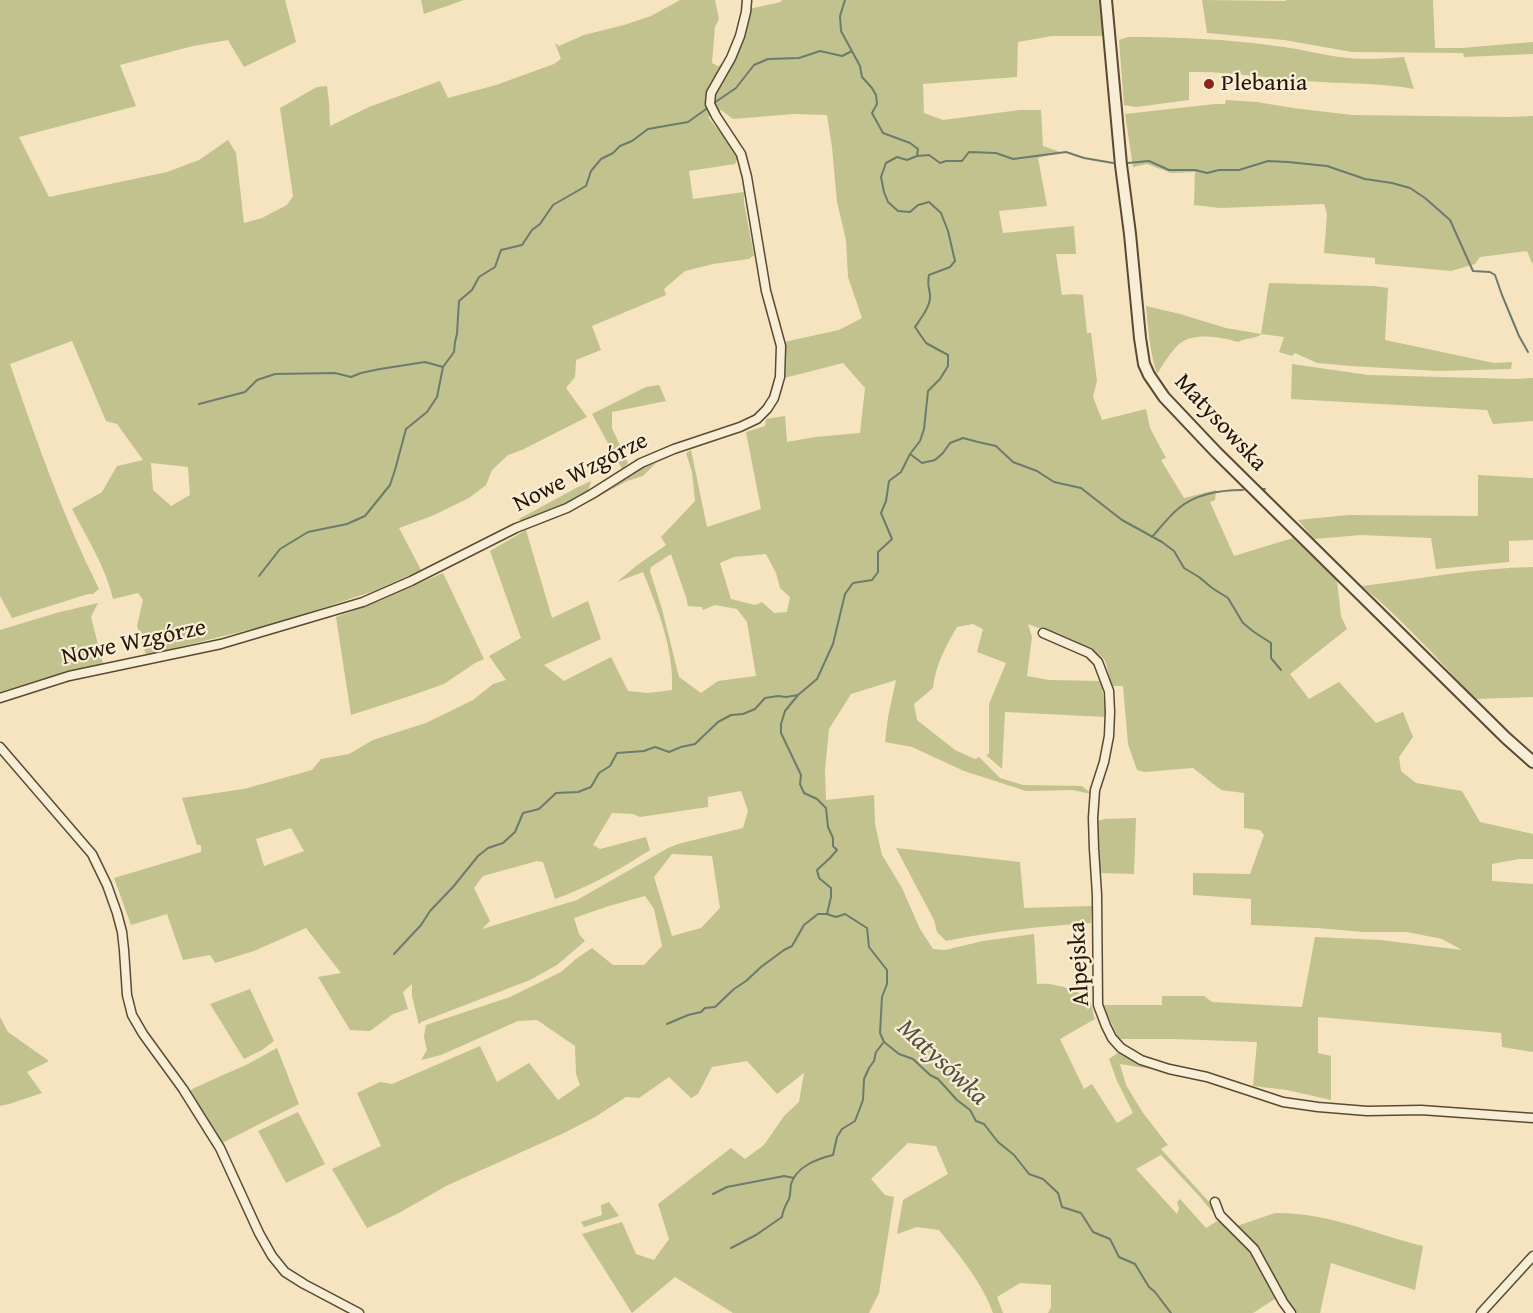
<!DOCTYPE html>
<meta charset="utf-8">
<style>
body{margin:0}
canvas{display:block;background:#f5e4bf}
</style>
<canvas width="1533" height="1313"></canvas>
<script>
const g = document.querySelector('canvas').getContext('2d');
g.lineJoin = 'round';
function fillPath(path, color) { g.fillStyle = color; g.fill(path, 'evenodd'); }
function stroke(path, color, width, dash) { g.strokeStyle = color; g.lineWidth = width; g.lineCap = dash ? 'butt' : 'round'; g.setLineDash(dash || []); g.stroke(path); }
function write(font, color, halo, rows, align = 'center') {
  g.font = font + ' "Gentium Book Plus",serif'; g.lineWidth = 4.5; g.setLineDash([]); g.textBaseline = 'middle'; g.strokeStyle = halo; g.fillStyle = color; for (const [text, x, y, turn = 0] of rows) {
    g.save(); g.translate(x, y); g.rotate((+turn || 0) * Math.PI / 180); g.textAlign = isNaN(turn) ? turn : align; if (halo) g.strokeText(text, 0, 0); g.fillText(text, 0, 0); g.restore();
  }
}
fillPath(new Path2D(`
 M0,0H285L296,42L244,67L228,40L193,46L120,65L136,106L19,137L49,197L167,172L199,160L228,140L236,153L244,223L262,218L287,205L293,196L280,108L317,87L327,86L329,102L330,126L369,107L440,81L448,98L496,85L554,64L561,59L555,43L559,46L584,35L624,25L651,16L680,0H715L719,19L715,27L712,63L718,66L735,61L746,32L749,9L781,2L782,0H1099L1103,36H1052L1018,42L1017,77L923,84L924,113L943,120L1020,110H1041L1043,146L1060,152L1038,158L1047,206L999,211L1003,233L1074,226L1076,254H1056L1062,295L1075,294L1083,295L1087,333H1091L1097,381L1093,397L1102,420L1146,409L1150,428L1166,458L1161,460L1184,498L1216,490L1215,500L1210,502L1234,556L1293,538L1337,580L1341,616L1347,629L1290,674L1309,699L1339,682L1376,723L1403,712L1413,737L1399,757L1401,771L1416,783L1462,791L1480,822L1533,834V859H1519L1492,864V881L1533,884V1052L1502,1047L1501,1033L1318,1017V1053L1331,1056V1100L1287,1090L1253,1086L1257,1042L1174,1039H1119L1103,1005H1162V996H1204L1212,1002L1302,1007L1315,937L1380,940L1462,950L1442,939L1407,932H1363L1317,928L1251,925V899L1193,895V873L1250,874L1264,835L1260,830L1244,828V793L1221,790L1193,768L1144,772L1137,770L1128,744L1123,686H1111C1109,678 1108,664 1103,658C1095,648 1043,630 1028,624L1032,637L1027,676L1049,680L1101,681L1106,717L1005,712L1002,769L986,755L989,754V704L1006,663L977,652L983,629L973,624L957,627C946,646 935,666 933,688L914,704L917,720L955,750L975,759L979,757L1000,778L1023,785L1082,786L1092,794L1072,790L1026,791L964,771L912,747L885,742L888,717L896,680L851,694L829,729L825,770L826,800L874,795L875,824L882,855L902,888L920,929L933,949L945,950L983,941L1034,934L1037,984C1052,982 1084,990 1091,1004C1093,1009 1093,1015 1095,1019L1060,1039L1084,1089L1092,1084L1117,1123L1133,1113L1117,1081L1109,1059L1119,1052L1151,1069L1120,1064L1126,1085L1143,1113L1168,1145L1161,1149L1210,1203L1219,1220L1255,1257L1278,1297L1253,1313H1048L1051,1307V1285L1020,1283L997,1297L1003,1313H993C982,1282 959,1255 939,1230L917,1227L897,1234L903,1200L948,1174L936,1146L908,1143L871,1179L885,1195L894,1197L879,1293L869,1313H733L675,1277L632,1313L582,1234L622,1222L636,1254L654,1260L669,1239L658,1204L731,1148L745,1159L764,1145L784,1116L799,1102L804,1073L777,1094L747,1061L712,1067L698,1094L691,1098L669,1077L639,1098L626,1097L595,1117L564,1133L446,1186L399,1213L367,1228L332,1169L381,1146L357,1093L380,1082L392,1084L480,1046L497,1082L529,1063L558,1100L580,1085L576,1074L575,1046L537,1020L518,1021L441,1055L421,1060L427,1050L424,1037L426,1025L510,997L561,972L576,959L592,948L613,965H644L662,946L654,909L645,896L609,906L574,918L579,934L585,941L557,965L530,980L421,1022L419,1025L412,996V984L403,992L408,1009L393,1014L370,1031L350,1030L318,977L341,973L306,928L254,951L215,963L210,955L183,960L167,914L131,925L114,878L201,852V845H197L182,798L244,789L312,770L321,759L349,754L373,740L426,723L473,700L493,684L506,680L489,656L521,638L490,551L526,530L552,618L588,601L601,639L544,665L564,681L611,657L628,691L648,693L672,690C674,650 658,609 643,572L617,582L636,566L666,545L661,537L695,501L692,472L686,453L691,450L707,527L761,509L746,432L765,426L766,419L785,416L787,442L815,437L860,433L865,388L843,363L784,378V342L839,330L862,318L848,277L846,240L837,202L832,147L827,115L794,114L733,119L721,110L708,117L739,156L735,164L689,171L693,199L744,192V203L754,255L749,259L713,264L685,271L664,289L666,295L592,326L601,350L576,360L575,377L566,388L587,417L522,450L508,455L492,470L486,485L469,498L432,516L399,528L421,570L374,591L277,623L146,655L137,626L143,600L138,593L113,599C106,568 87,538 72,509L102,492L117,466L143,460L117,424L106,421L72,341L10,364C36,440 63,517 99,589L93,594H88L12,618L0,596ZM151,463L188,467L190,495L171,506L153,490ZM671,554L686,597L688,606L702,607L703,610L715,605L737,609L747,622L756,676L718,681L701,693L679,677L662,609L650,571L651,567ZM766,554L776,573L780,588L790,597L787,612L774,613L762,602L755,605L731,599L720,563L734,557ZM741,791L748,811L743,828L678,844L668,848L577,900L482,929L490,921L474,888L483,876L537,861L543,862L555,899C589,887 619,870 650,850L646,837L600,849L593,845L612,813L633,814L640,817L708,807V797ZM291,828L304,851L264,866L256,839ZM672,854L712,856L720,908L701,928L672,936L654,877ZM1161,1155L1200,1197L1219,1220L1206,1228L1180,1199L1177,1202L1179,1209L1177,1214L1136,1169Z
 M421,0H464L424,14Z
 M1202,0L1286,1V0H1433L1435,48H1462L1533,42V54L1464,57L1463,53L1352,52L1284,40L1207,33Z
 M1128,37C1178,37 1227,39 1276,46C1297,48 1318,54 1339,57C1361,60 1382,59 1404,57L1414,89C1384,83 1353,84 1322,82C1277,80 1233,71 1189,72V100L1136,107L1124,105L1119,40Z
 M1226,100L1257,102L1293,108L1352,115L1510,117L1533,116V265L1527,251L1480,257L1475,264L1451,271L1375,264V258L1324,253L1327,214L1324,204L1220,208L1194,205L1195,172L1171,173L1147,164L1133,167L1125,114L1215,104H1225Z
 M1269,283L1374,286L1388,288L1385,340L1494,363L1512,362L1511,369L1438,371L1351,366L1317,363L1295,353L1292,356L1279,352L1284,337L1262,334C1253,340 1247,337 1238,342C1221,337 1191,331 1177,346C1169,354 1163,365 1157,374C1150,352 1148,329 1146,306L1180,314L1226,328L1261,334Z
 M1292,364L1368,375L1516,379L1533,378V421L1493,424L1487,410L1291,399Z
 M659,385L666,401L612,412V428L628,463L622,469L592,414L646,387Z
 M656,463L643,476L627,481L590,501C610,486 631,470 656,463Z
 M1478,475L1533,478V540L1509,541V562L1436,569L1431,538L1361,535L1314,539L1298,520L1348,515L1478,516Z
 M591,481L588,491L570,503L522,522L519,519L576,488Z
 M1533,567V697L1475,699C1439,660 1403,620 1362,586C1419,579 1476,568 1533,567Z
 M443,573L484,659L475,663L444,684L410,696L351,715L336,617L377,602Z
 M98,603L91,617L103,664L0,695V630L56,613Z
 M1136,818L1134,874L1099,873L1097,821L1105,819Z
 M896,848L1020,862L1024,908L1092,906L1091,923C1042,926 994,931 946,941L937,932L934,920Z
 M250,989L274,1041L262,1050L244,1059L210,1004Z
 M0,1017L8,1032L49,1061L27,1072L42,1093L9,1104L0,1106Z
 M277,1048L299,1104L222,1143L190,1091L194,1088L248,1064Z
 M298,1112L325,1164L286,1183L258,1131Z
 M609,1202L619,1216L584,1227L581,1222L602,1215L601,1205Z
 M1275,1213C1326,1212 1374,1234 1423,1246L1415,1290L1331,1263L1320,1313H1295L1256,1246L1234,1227Z`), '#c1c28e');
stroke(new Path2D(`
 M845,0L840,16L841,31L860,66L862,77L872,88L876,95L877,104L872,113L883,133L910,143L918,149L917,156L907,160L897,157L886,163L881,177L884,192L888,202L898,211L910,212L918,205L929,202L941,213L948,231L955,261L950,267L929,275C927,286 929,285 930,295C931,306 921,318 915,327L926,343L948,355V366L940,379L928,391L924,429L920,441L910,454L901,472L889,481L886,501L881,513L892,539L878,552V572L872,580L853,583L845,594L833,644L817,679L798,695L785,711L781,724V733L801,775L800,784L804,793L817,799L826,808L828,827L833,838V846L837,850L830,858L817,870L819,878L831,888V897L827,914L836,917L845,914L867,928L869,947L887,970V984L882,997L880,1033L884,1042L899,1054L913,1059L930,1075L938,1079L957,1100L970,1110L976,1121L984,1124L998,1142L1014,1155L1029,1174L1043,1179L1058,1193L1062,1207L1081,1213L1093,1232L1110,1239L1119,1257L1135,1264L1149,1287L1155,1292L1171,1313
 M714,103L736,88L754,65L768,59L799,58L820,51L842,56L852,51
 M917,156L929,155L940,163L946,161H962L969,152L996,153L1013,159L1066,152L1084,158L1113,163
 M1128,163L1149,161L1169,170H1195L1207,173L1219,170H1239L1268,161L1288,162L1327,166L1365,179L1392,183L1410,188L1425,198L1450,220L1473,271L1490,272L1495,275L1502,295L1519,336L1528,352
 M199,404L245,392L257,380L275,374L335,373L351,377L361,373L380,369L425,362L443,367
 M910,454L922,463L935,460L943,453L950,443L963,438L978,442L996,446L1013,462L1037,471L1054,482L1081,488L1122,520L1162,542L1174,551L1184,568L1199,577L1212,588L1228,598L1243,623L1254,632L1271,643V658L1281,670
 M1263,489H1265
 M1152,537C1161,527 1169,516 1179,508C1197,493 1221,490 1243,490
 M259,576L280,549L308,532L347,524L365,516L390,485L395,470L406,429L427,412L437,397L443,367L454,352L455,342L457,334L459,301L472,290L479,277L495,267L501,250L522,245L532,230L540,224L553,205L586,186L591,171L601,159L613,153L620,146L632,141L648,129L688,122L709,107
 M394,954L421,925L430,911L453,887L478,856L488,848L503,843L515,832L523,813L539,809L556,793L578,792L591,787L599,773L610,766L617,753L644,751L655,747L669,752L681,747L695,744L718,722L731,715L743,714L755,709L765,698L778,696L786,697L798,695
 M667,1024L688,1015L701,1012L705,1008L715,1007L734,989L746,981L761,967L784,950L792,946L804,925L818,914H827
 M713,1194L727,1187L784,1176L794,1178
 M731,1248L756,1235L782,1217C783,1209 786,1205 789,1199C791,1194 790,1189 791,1184C797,1166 817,1159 833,1155L837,1137L842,1129L855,1121L863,1100L864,1079L869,1068L874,1061L876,1052L883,1043`), '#6d7b6c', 2);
const minor = new Path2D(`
 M1043,633L1089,653L1098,662L1109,691L1110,712L1109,736L1104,762L1095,790L1093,818L1094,849L1097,895L1098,1005L1106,1026L1112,1038L1121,1048L1141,1060L1169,1069L1207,1077L1283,1102L1318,1107L1367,1111L1421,1110L1533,1118
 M0,698L69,676L221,644L363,602L411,581L516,528L567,508L592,494L641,463L674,449L740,427L757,419L767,409L774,398L780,377L781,346L766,291L747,177L741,154L716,116L710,104L711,93L731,58L740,36L746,12L747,0
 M0,747L92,854L107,885L117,913L122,932L124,950L127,995L132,1015L143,1034L183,1089L220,1148L259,1233L272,1256L285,1272L304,1284L359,1313
 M1215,1202L1220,1215L1254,1249L1283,1302L1291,1313
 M1481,1313L1533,1256`);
const tertiary = new Path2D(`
 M1106,0L1121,165L1130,234L1140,338L1144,364L1149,375L1164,397L1216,452L1506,738L1533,762`);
stroke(minor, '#5a4a34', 11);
stroke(tertiary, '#5a4a34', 14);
stroke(minor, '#f8edd5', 8);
stroke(tertiary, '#f8edd5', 10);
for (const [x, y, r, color] of [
 [1209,84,6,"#8f2418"]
]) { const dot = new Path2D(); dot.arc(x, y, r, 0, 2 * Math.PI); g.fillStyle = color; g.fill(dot); stroke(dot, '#f8edd5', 2); }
write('24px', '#271605', '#f8edd5', [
 ["Plebania",1221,84]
], 'left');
write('24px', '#271605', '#f8edd5', [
 ["Matysowska",1220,423,47],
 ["Nowe Wzgórze",581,473,-27],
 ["Nowe Wzgórze",134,643,-12],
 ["Alpejska",1080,964,-93]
]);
write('italic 26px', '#505141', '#f8edd5', [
 ["Matysówka",942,1063,43]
]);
</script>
